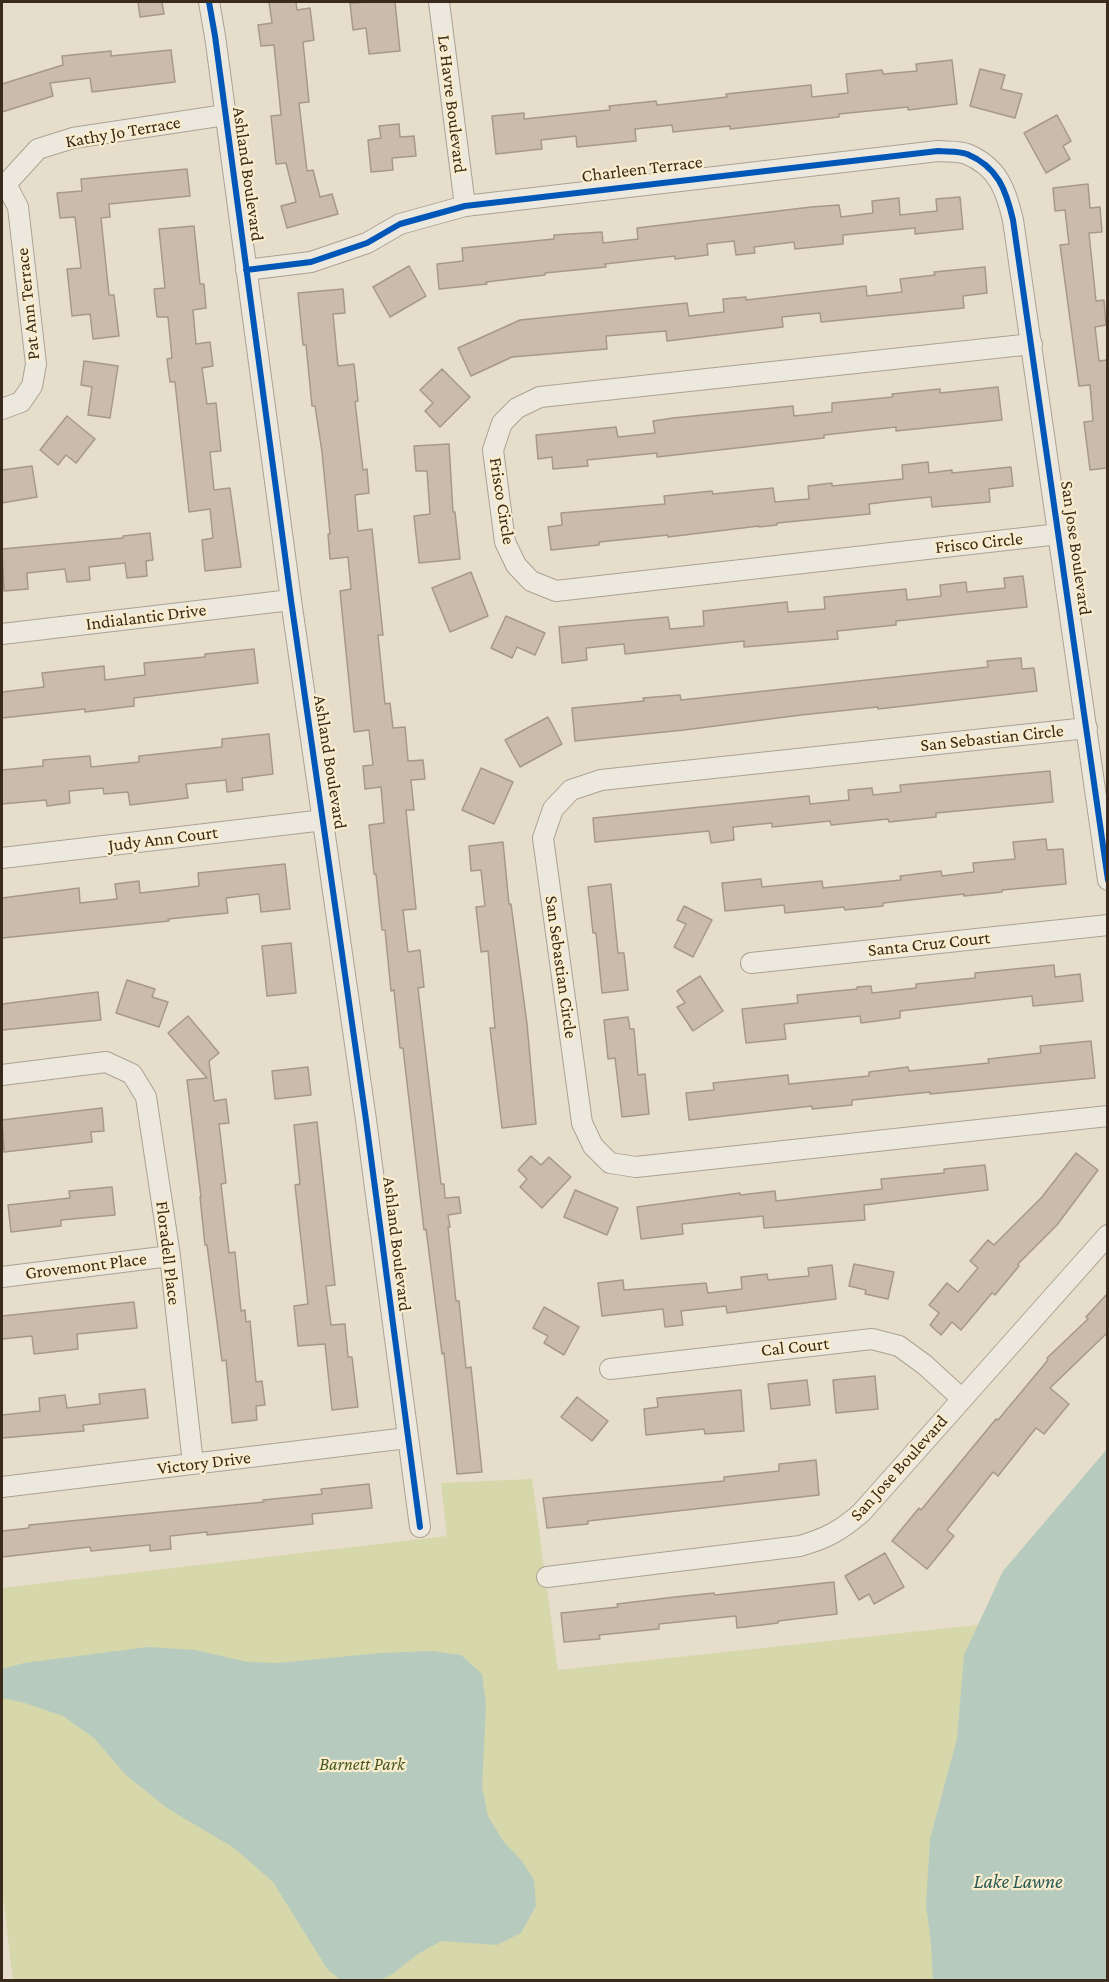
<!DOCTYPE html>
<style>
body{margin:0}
#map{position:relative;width:1109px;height:1982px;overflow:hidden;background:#e6deca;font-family:"Crimson Pro",serif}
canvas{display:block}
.frame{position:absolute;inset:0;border:3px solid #3a2a1b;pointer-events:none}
</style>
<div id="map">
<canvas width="1109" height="1982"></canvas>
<div class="frame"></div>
</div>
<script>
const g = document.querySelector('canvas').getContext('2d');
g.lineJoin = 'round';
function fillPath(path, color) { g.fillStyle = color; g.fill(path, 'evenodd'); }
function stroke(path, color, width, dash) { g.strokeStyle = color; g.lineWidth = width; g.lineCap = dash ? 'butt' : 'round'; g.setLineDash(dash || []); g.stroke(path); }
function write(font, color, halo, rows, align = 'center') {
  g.font = font + ' "Crimson Pro",serif'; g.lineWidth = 4.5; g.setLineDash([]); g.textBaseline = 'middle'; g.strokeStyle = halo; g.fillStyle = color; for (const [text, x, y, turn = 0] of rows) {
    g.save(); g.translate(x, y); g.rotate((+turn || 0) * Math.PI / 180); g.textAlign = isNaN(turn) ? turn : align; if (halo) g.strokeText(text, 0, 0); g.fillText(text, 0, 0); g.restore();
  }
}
fillPath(new Path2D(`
 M532,1479L558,1670L1107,1611V1980H13L2,1888V1588L447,1536L441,1483Z`), '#d6d7ab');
fillPath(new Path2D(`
 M1107,1449V1980H933L931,1944L926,1905L930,1839L957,1739L964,1655L1003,1571Z
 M148,1647L195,1650L248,1662L278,1663L380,1653L432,1651L461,1655L482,1674L486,1704L482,1787L488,1816L503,1841L522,1861L534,1880L536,1906L521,1933L497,1945L441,1941L418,1954L391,1975L379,1980H341L328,1970L273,1882L234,1848L167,1808L126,1775L94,1738L63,1716L25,1703L2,1698V1669L24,1663Z`), '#b6cbbe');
const building = new Path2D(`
 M138,2H162L164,14L140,17Z
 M269,2H296L297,10L310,8L314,40L303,42L309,102L299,103L307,171L313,170L320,197L332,194L338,214L287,228L281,206L296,202L286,163L276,164L271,116L281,115L274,45L261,46L258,25L272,23Z
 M369,2H395L400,51L369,54L366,28L353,30L350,3Z
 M171,50L175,82L92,92L90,78L50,83L53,96L2,112V84L63,65L62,56L111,51V56Z
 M952,60L957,104L908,110V107L839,114V117L730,129V126L673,132L672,125L635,129L636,141L577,147L576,136L541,140L542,149L496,154L492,116L524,113V119L610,110L609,106L656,101L657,105L727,97L726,94L811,85L812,97L848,93L846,74L882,70L883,74L917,71L916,64Z
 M980,69L1005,75L1001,89L1022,94L1015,118L970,106Z
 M1057,115L1071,141L1063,146L1070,159L1046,173L1024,133Z
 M399,124L400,137L414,136L416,156L392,158L393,170L371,172L368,140L381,138L379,126Z
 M187,169L190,196L109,204L110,217L101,218L109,295H114L119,336L93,339L90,314L72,316L67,269L81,268L75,217L60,218L57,193L82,191L81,179Z
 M1088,184L1090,208L1100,207L1102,232L1089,233L1096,301L1104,300L1106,325L1095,327L1099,361L1107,360V468L1090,470L1084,422L1093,421L1090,385L1079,386L1060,245L1069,244L1065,210L1055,211L1053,188Z
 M960,197L963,229L915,234V228L843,235V244L795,249L794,242L754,247L755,253L736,255L734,241L707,244L708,255L675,259V256L605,264L606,267L545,273V275L486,282L487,284L439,289L437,264L463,261L462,248L554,239V235L602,232L603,243L638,239L637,228L811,207L839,205L841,217L873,213L872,201L899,198L900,215L937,211L936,199Z
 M194,226L200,284H204L206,308L193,310L196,344L210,342L213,366L202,368L207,404L216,403L221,451L210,452L214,490L230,488L241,567L205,571L202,540L213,538L210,509L189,512L175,382H170L167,359L172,358L168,317H157L154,289L165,288L159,229Z
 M409,266L426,296L390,317L373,287Z
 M985,267L987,293L963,296L964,308L821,322L820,313L782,317L783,327L667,341L666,331L606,336L607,349L512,357L471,376L458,348L520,320L687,303L689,316L724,312L723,299L746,297V300L866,286L867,296L902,292L900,279L935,275L934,272Z
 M343,289L345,313L333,314L338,366L354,364L358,401L355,402L363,470L367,469L369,493L355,495L358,531L372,529L383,635H378L385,704L390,703L393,728L405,727L408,761L423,760L425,779L411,780L414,810H406L416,909L403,910L408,952L420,950L424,987L418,988L441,1184H444L445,1198L459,1197L461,1213L448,1215L450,1227H448L456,1301H459L466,1368L471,1367L482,1472L457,1474L444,1353L442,1354L426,1229L424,1230L403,1048H400L394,990L391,991L385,930H382L376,874H374L369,825L384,823L381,787L365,789L363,766L373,765L369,730L354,732L340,591L351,589L348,557L330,559L328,534H330L322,452L315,406H312L306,345H303L298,293Z
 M84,361L118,366L110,418L88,415L92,387L81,385Z
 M442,369L470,397L440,427L425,411L433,403L420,390Z
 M998,387L1002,420L896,431V427L824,435V438L657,457V453L587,460L588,466L553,469L552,457L538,459L536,435L616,427L618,437L655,433L653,421L673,418L793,406L794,416L832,412V403L893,397L892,394L940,389V393Z
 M67,416L95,439L76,463L66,455L58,465L40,450Z
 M449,444L453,512H455L460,559L419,563L414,516L430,514L427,471H416L414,446Z
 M928,462L929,473L952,470V473L1011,467L1013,486L989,489L990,502L932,507L931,497L892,501L869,504L870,514L777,523V525L759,527V526L668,537V535L599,542V545L551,550L548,527L562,525L561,513L665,504L664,496L712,491L713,494L773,488L775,502L809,499L808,486L832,483V486L903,479L902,465Z
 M32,466L37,497L2,503V470Z
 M150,533L153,560L146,561L147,576L127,578L125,563L89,567L90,580L67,582L65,569L27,573L28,589L4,591L2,549L123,538V536Z
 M471,572L488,616L450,632L432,588Z
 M1023,576L1027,607L896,621V625L837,631L838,639L744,647V641L625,654L624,644L586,648L587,660L562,663L559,627L668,617L670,629L704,626L703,611L787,602L788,612L825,609L824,597L906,589L907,600L941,596L940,585L966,582L967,592L1005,588L1004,578Z
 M506,616L545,633L535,655L517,647L512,658L491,648Z
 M254,649L258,683L134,698V706L85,712V709L2,718V692L44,687L42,673L104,666L105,680L145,675L144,663L205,657V654Z
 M1021,658L1022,669L1034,668L1037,691L878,709V707L801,715L684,730L575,741L572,708L644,701L643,698L680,695L681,700L988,667L987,661Z
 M548,717L562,744L520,767L505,740Z
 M269,734L273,774L242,778L243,790L227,792L226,780L186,784L188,798L155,802L130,805L128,792L104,794L103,788L69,791L70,803L47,806L46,800L2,804V770L43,766V760L90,756L91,767L139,762V756L222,747V739Z
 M481,768L513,782L494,824L462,810Z
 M1050,771L1053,802L936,813V817L889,822L888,819L831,825L830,821L772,827V823L733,827L734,840L711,843L709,831L595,842L593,818L809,796L810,804L849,800L848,790L872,788L873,795L901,792L900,785Z
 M1046,839L1047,850L1063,849L1066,884L1002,890V892L964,896V894L883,903V906L845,910L844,907L785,913L784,905L725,911L722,883L761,879L762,887L822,881L823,888L901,880L900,876L941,871L942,876L974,872L973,863L1015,859L1013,842Z
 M503,842L509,904H511L527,1024L536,1124L502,1128L490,1028H495L488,951L481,952L476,907L485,906L481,870L471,871L469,846Z
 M285,864L290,909L261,912L259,894L226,898L228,913L168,919L169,921L2,938V898L79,888L80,903L117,899L115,884L139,881L140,893L175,889L199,886L198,873Z
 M611,884L618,953H624L628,990L602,993L596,933H593L588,887Z
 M684,906L712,920L693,957L674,947L686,924L677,920Z
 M291,943L296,993L267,996L262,946Z
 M1054,965L1055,977L1080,974L1083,1001L1033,1006L1032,996L900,1011V1018L861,1023L860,1016L784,1024L786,1039L746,1043L742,1009L798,1003L797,995L857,989V987L871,986L872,993L916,988V984L975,978V973Z
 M700,976L723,1011L693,1031L677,1007L685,1003L677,991Z
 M127,980L155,989L152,997L168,1002L159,1027L116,1013Z
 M98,992L101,1020L2,1030V1004Z
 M188,1016L219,1053L209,1061L214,1101L226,1099L229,1123L219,1124L226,1183L221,1184L229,1253L235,1252L241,1311L245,1310L246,1322L250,1321L256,1382L262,1381L265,1405L256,1406L257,1420L232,1423L226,1360L222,1361L207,1245H205L200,1197H201L187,1080L207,1078L168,1033Z
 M628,1017L630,1029H634L638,1075L645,1074L649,1114L622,1117L615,1058L608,1059L604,1020Z
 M1091,1041L1095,1078L930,1094V1092L852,1100V1105L812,1109V1106L689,1120L686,1093L714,1090L713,1083L788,1075L789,1084L869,1076V1072L908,1067L909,1071L989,1063L988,1059L1041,1053L1040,1046Z
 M308,1067L311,1095L275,1099L272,1071Z
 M102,1108L104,1131L91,1132L92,1142L4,1152L2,1120Z
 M317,1122L335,1285L326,1286L331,1325L345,1324L348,1357H352L358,1407L332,1410L325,1344L298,1346L294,1306L308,1304L295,1185L300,1184L294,1125Z
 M1076,1153L1098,1170L1057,1225L1018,1264L1019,1266L995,1295L992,1293L961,1330L952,1322L941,1335L930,1325L939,1313L929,1305L947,1283L958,1292L978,1268L970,1261L988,1240L994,1245L1042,1197Z
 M531,1156L541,1165L549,1157L571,1177L542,1208L520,1187L527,1179L518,1170Z
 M985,1165L988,1190L864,1205L865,1220L764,1228L763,1216L682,1224L683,1234L641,1239L637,1207L740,1193V1195L775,1191L776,1201L882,1189L881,1179L944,1173V1169Z
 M112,1187L115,1215L61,1220V1226L11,1232L8,1205L70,1198L69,1191Z
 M575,1190L618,1208L607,1235L564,1217Z
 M854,1264L894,1272L888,1299L865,1294L866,1290L849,1286Z
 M832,1265L836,1299L727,1313L726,1306L681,1311L683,1325L665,1327L663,1309L602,1316L598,1283L623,1280L624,1290L706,1283L708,1293L742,1289L741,1277L767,1274L768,1280L809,1276L808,1268Z
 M1107,1294V1333L1050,1388L1069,1404L1044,1434L1036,1428L998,1476L993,1472L947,1530L954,1536L927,1569L892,1541L919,1508L921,1510L996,1419L998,1420L1048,1360L1047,1358L1088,1319L1086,1317Z
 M134,1302L137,1328L77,1334L78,1349L34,1354L32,1336L2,1339V1316Z
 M544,1307L579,1327L564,1355L544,1343L548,1336L533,1328Z
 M875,1376L878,1409L836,1413L833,1380Z
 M807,1380L810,1405L771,1409L768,1384Z
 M145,1389L148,1418L83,1425L84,1431L2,1438V1415L40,1411L39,1398L65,1395L67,1408L100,1404L99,1394Z
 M741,1390L744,1431L705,1434L704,1429L646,1435L644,1409L658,1407L657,1398Z
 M577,1397L608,1421L592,1441L561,1417Z
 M816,1460L819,1495L588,1521V1524L547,1528L543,1498L724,1481V1477L779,1471V1464Z
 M369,1484L372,1508L312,1514L313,1524L207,1535V1532L170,1536L171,1549L150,1551V1545L91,1551L90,1547L2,1557V1531L29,1528V1525L264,1502L263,1500L322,1494L321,1489Z
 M885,1553L904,1587L874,1604L869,1594L859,1600L845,1576Z
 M834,1582L837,1614L778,1621V1623L737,1628L736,1616L659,1624V1629L599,1635L600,1639L564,1642L561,1613L618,1607L617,1604L675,1597L714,1593L715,1595Z`);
fillPath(building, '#cabbaa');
stroke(building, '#a69989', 1.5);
const minor = new Path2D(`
 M209,2L215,36L291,600L366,1120L420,1527
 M439,2L465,206
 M2,185L6,184L38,149L73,138L225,115
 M246,270L311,262L367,243L400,224L465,206L938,151C947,152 958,151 967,154C998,167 1006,190 1013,220L1108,880
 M1032,344L540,397L517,408L502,423L493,450L505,542L516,565L531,581L556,591L1059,534
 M2,409L21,402L32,386L36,364L18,207L6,184
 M2,634L291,600
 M1087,728L601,780L571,790L553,809L543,838L582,1123L593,1146L610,1163L636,1167L1108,1116
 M2,858L324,820
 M751,963L1108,925
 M2,1075L106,1062L132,1074L146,1097L170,1256L193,1464
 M2,1277L170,1256
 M610,1369L872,1339L899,1346L925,1365L961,1398
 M2,1487L407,1438
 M547,1577L800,1546C827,1538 840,1531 861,1513L1108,1235`);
stroke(minor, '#aba294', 22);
stroke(minor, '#ede8dd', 20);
stroke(new Path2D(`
 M209,2L215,36L291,600L366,1120L420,1527
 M246,270L311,262L367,243L400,224L465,206L938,151C947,152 958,151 967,154C998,167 1006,190 1013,220L1108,880`), '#0057b8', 6);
write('18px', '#3a2a1b', '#f9edce', [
 ["Le Havre Boulevard",452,104,83],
 ["Kathy Jo Terrace",123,132,-10],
 ["Charleen Terrace",642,169,-7],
 ["Ashland Boulevard",248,174,82],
 ["Pat Ann Terrace",28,304,-96],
 ["Frisco Circle",502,501,81],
 ["Frisco Circle",979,543,-6],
 ["San Jose Boulevard",1076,548,82],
 ["Indialantic Drive",146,617,-7],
 ["San Sebastian Circle",992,738,-6],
 ["Ashland Boulevard",330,762,81],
 ["Judy Ann Court",163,839,-7],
 ["Santa Cruz Court",929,944,-6],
 ["San Sebastian Circle",561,967,82],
 ["Ashland Boulevard",397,1244,83],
 ["Floradell Place",168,1253,83],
 ["Grovemont Place",86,1266,-7],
 ["Cal Court",795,1347,-6],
 ["Victory Drive",204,1463,-7],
 ["San Jose Boulevard",899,1468,-48]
]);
write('italic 18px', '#49581f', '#f9edce', [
 ["Barnett Park",362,1764]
]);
write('italic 20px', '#295b58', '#f9edce', [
 ["Lake Lawne",1018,1882]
]);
</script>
